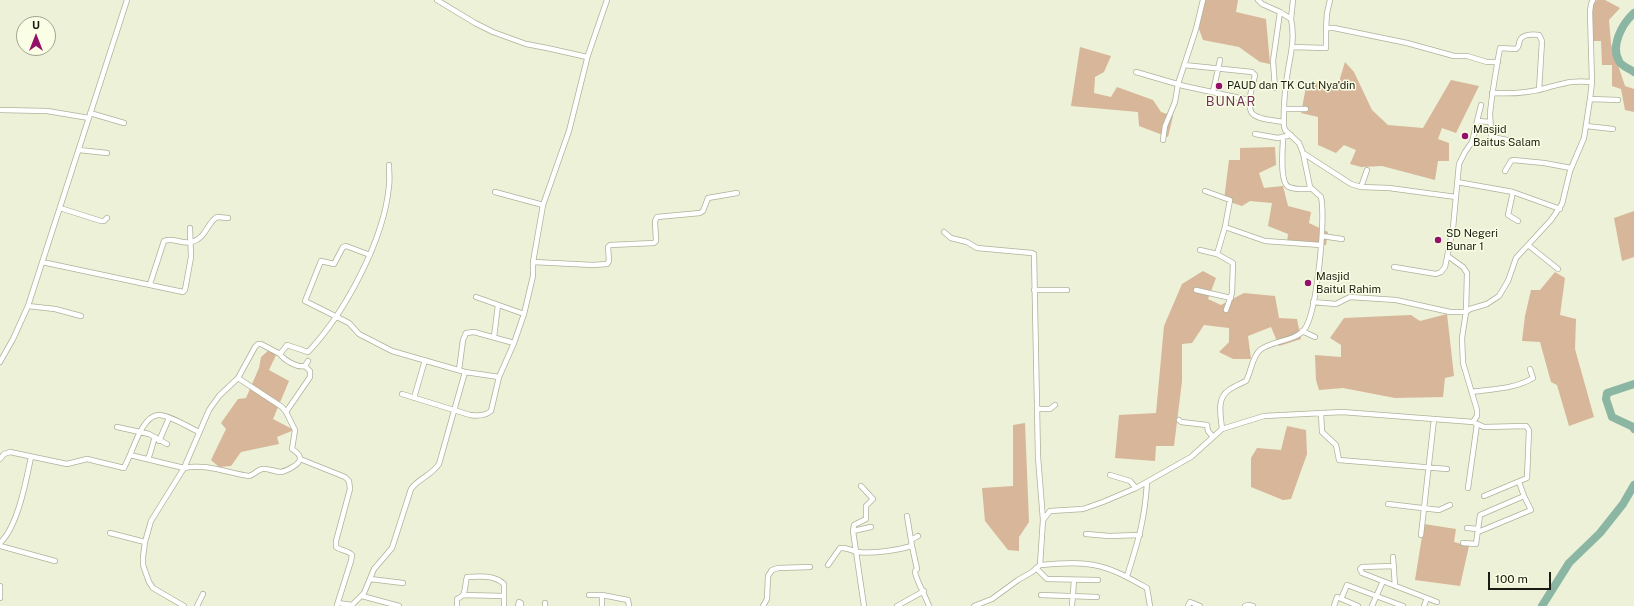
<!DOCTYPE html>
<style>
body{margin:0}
#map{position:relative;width:1634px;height:606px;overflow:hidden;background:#edf1d7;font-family:"Public Sans",sans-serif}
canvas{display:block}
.north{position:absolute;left:16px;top:16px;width:40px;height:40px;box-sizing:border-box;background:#fafee4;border:1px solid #a0a390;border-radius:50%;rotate:0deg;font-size:11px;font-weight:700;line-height:16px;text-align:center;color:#1a1b12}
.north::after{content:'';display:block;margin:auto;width:14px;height:18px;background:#951169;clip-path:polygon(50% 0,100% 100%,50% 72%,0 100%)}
.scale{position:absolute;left:1488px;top:572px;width:63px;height:18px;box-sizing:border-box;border:2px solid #1a1b12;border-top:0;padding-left:5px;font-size:12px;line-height:14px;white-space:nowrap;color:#1a1b12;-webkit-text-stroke:3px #fafee4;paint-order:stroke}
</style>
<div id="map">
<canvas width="1634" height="606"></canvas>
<div class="north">U</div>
<div class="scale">100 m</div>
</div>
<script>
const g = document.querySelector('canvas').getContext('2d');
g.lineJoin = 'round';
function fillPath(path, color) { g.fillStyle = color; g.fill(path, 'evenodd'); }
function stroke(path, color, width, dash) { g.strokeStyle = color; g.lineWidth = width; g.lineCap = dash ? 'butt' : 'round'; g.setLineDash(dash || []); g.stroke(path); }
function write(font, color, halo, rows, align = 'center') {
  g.font = font + ' "Public Sans",sans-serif'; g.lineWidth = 3; g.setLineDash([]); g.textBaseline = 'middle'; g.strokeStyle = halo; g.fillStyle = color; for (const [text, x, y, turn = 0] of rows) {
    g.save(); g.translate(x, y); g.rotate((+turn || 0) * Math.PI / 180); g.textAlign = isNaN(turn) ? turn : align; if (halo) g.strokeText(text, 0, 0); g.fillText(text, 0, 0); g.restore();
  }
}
fillPath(new Path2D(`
 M1202,0H1238L1236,12L1266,19L1270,64L1260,62L1239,47L1203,40L1199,29Z
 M1597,0H1605L1620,8L1609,20L1611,44L1625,86L1634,89V112L1625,110L1621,89L1612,86V65H1602L1601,41H1592L1593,16L1589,8Z
 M1080,47L1111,56L1104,72L1095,77L1094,93L1111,97L1117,87L1153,100L1161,112L1173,116L1168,137L1139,126L1138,112L1071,106Z
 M1345,62L1354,72L1372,110L1388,125L1423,128L1451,80L1479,86L1456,133L1442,128L1438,139L1449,143V161H1438L1435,180L1382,166L1361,167L1350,164L1356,150L1344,145L1336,153L1318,145V117L1301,113L1307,82L1338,85Z
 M1275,147L1276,165L1259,173L1264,188L1283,186L1288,206L1311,212L1309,223L1328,232L1326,245L1287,243L1288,234L1268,226L1272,203L1250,201L1242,206L1224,200L1229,160H1240V148Z
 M1634,211V257L1622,261L1614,218Z
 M1203,271L1216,278L1208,299L1221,305L1244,293L1275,296L1279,318L1297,319L1301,339L1279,346L1271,327L1248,336L1251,359H1233L1219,352L1229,342V328L1204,325L1192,343L1182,344V381L1174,446H1156L1155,461L1115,458L1119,415L1156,413L1164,326L1182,284Z
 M1555,272L1565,278L1560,315L1576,319L1575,349L1594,417L1569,426L1557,385L1551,382L1540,342L1522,341L1525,316L1531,290H1540Z
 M1447,314L1454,376L1445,378L1443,397L1395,398L1343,388L1319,390L1316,380L1315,355L1341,357V345L1330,338L1344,318L1411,315L1420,321Z
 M269,350L276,355L269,370L289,381L273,419L294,430L277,437L279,444L241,452L231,466L219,467L211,460L226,429L221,423L238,399L246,398L259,368L261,357Z
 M1025,423L1029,522L1019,537V551L1008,550L985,521L982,488L1013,486V425Z
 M1287,426L1306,430L1307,454L1291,499L1283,500L1251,487V458L1257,448L1281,450Z
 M1424,524L1456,529L1454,542L1469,546L1460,586L1415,580Z`), '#d7b699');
stroke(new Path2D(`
 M1634,13C1623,23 1610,45 1619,61C1621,66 1630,69 1634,72
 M1634,384L1607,393L1606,399L1612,417L1633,427L1634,429
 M1542,606L1569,563L1600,533L1623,504L1634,485`), '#8ab6a3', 8);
const minor = new Path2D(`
 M437,0L475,23L493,32L526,44L547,48L587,57
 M1291,19L1293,0
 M1326,28L1327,13L1330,0
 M1292,47L1326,48V28H1334L1407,43L1454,56H1467L1487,62H1498
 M1184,65L1252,72L1255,75L1249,100
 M1136,72L1184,86L1249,100C1250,104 1249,109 1252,113C1257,120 1275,120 1284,122
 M1275,88L1273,61L1280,12
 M1213,92L1220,60
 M1492,93C1510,94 1529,93 1546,88C1565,83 1572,80 1592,82
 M1590,99L1618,100
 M1284,109H1306
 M0,110L47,111L89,118
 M90,113L124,123
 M1478,121L1490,122
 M1586,126L1613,129
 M1255,134L1278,138L1291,135
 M1492,137L1507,140
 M1283,138C1283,147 1279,183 1289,187C1295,190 1305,189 1311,189
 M1163,140L1165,126L1175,102L1178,84L1196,29L1203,0
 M1472,142L1481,105
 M79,150L107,153
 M1303,153L1351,184L1361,187L1367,170
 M1505,171L1511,161L1513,160L1544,163L1571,168
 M1457,182L1513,192L1560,209
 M1361,187L1389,188L1456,197
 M1205,191L1230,200L1225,227L1265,241L1321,245
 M495,192L543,205
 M1513,192L1508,215L1518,221
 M60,208L101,221H104L107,218
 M944,232L951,238L967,242L977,248L1032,253L1034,254L1038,457L1043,520
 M1322,236L1342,239
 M1528,245L1558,269
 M1200,250L1217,254L1225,227
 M1217,254L1233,263L1232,293L1226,310
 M370,255L346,246L343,247L334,264L321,261L305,301L349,323L359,334L392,351L465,372
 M42,262L183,292L185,290L191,257L190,228
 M533,262L593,265L607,264L609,261L608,247L610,245L654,243L656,241L655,221L657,217L700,213L703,211L708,198L737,193
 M1394,267L1436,274L1441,272L1445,267L1453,228L1459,164L1465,152L1472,142L1488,143L1490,142C1493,133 1490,123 1490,114C1492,92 1496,70 1500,48L1516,49C1520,46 1518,45 1520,40C1523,34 1533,34 1539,35L1542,41L1539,90
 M150,284L164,241C173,237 183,245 192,242C207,237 206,224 217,217L228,218
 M1034,290H1067
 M1196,290L1231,298
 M476,297L524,314
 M1313,302L1336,304L1350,297L1396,300L1450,312H1466L1467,273L1463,267L1449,257
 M28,306L55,309L81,316
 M1302,331L1315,337
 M494,337L498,305
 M280,354C284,360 297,368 305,366L308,361
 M0,362L13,339L28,306L127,0
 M459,370L463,340L466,333L474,332L514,343
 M1472,392C1492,389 1515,389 1533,378L1530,369
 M402,394L470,415C477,416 485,416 491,411L499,377
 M414,398L425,360
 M1038,409H1050L1055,405
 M286,412L310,377V371L305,366
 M1321,413L1322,432L1336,445L1339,460L1447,469
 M1179,420L1181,422L1207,425L1208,431L1213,437
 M1473,422L1484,427L1526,426L1529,430L1527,478L1484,496
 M117,427L149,434L167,444
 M1222,429C1221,417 1216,398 1229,390C1234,386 1240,384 1246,381C1251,372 1252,357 1260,350C1271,341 1295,341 1304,330C1317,314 1326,218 1321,197L1310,187L1303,153L1299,143L1285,130L1284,126C1283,108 1285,88 1288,70C1291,53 1295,37 1291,19L1280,12L1262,4L1258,0
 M159,441L169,418
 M130,455C135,443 144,416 158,415C168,414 190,428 199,432
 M0,459L4,454L10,452L67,464L87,459L124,468L130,455L184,468C205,463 228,473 249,476C254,475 257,470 262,469C269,468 275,472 281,472C286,471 301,464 300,458C300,454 295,451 292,449L295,430L286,412L282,407L238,378
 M148,459C151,452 152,446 155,437
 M300,459L345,477L349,481L350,489L336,541V547C341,551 348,550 352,555L351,561L337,605
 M1110,475L1130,481L1136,488
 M1468,488L1477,424
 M1388,504L1439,510L1450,505
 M907,516L911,540
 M1467,528L1478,529
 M853,531L854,525L866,519V506L873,499L861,486
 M1478,532L1531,510L1524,496
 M110,533L145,542
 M1086,534L1109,536L1140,535
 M1421,535L1434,419
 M0,543C18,526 26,481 31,457
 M1463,543L1476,544L1480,515L1524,496L1519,482
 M0,546L55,561
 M912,546L917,569L915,571C915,578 926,597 929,606
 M1393,557L1395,586
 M828,565L840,548C848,547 851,551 858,552C873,554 898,550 912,546L911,540L918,536
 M1040,565C1056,564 1071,562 1087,564C1109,566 1129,578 1147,588L1150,606
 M1394,566L1362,567L1360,569L1362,573L1437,602
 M1036,568L1047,579L1098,580
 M1127,576C1138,542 1145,519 1147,482
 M370,579L403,583
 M0,586V598
 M463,595L504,596
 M589,595H602V606
 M602,595L628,600L629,606
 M1041,595L1097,597
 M362,596L399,606
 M1341,599L1347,585L1403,606
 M338,603L352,605L364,593L374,569L392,548L411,489C419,478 432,475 439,464L465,372L499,377L514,343L524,314L533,276V262L543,205L569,131L588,55L607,0
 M545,603V606
 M184,606L153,588L149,582L143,565V557L145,542L151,521L184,468L209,410L219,396L238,378L255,347L258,344H261L280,354L287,345L308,352C345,313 384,240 389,186C390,179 389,172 389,165
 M197,606L203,594
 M457,606V599C459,598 461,597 463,595C466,590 465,582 467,577C479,576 495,575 504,584V606
 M518,606L519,602L521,603V606
 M763,606L767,599L768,576L772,570L778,568L810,567
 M864,606L853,531L871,527
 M897,606L924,591
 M974,606L992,599L1018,580L1032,572L1040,565L1043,520L1050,511L1083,509L1103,502L1136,488L1191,457L1222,429L1264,416L1342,412L1473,422L1477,416V410L1463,363L1462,338L1466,312L1470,309L1487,304L1499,296L1508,281L1516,258L1551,220L1562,204L1570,171L1584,138L1590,99L1592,82L1590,12L1591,4L1593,0
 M1072,606L1074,580
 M1188,606L1190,602L1200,606
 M1245,606L1248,605L1253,606
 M1334,606L1337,597L1358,606
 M1372,606L1383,581
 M1424,606L1427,598`);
stroke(minor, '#aeb29a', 6);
stroke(minor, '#fff', 4.5);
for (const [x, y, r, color] of [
 [1219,86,4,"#951169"],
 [1465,136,4,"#951169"],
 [1438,240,4,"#951169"],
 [1308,283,4,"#951169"]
]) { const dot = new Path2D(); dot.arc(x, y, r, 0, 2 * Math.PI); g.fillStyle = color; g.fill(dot); stroke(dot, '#fafee4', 1.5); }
write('11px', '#1a1b12', '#fafee4', [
 ["PAUD dan TK Cut Nya'din",1227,86],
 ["Masjid",1473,130],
 ["Baitus Salam",1473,143],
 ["SD Negeri",1446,234],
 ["Bunar 1",1446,247],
 ["Masjid",1316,277],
 ["Baitul Rahim",1316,290]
], 'left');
g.letterSpacing = '1px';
write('13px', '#723458', '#fafee4', [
 ["BUNAR",1231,102]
]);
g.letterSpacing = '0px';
</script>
